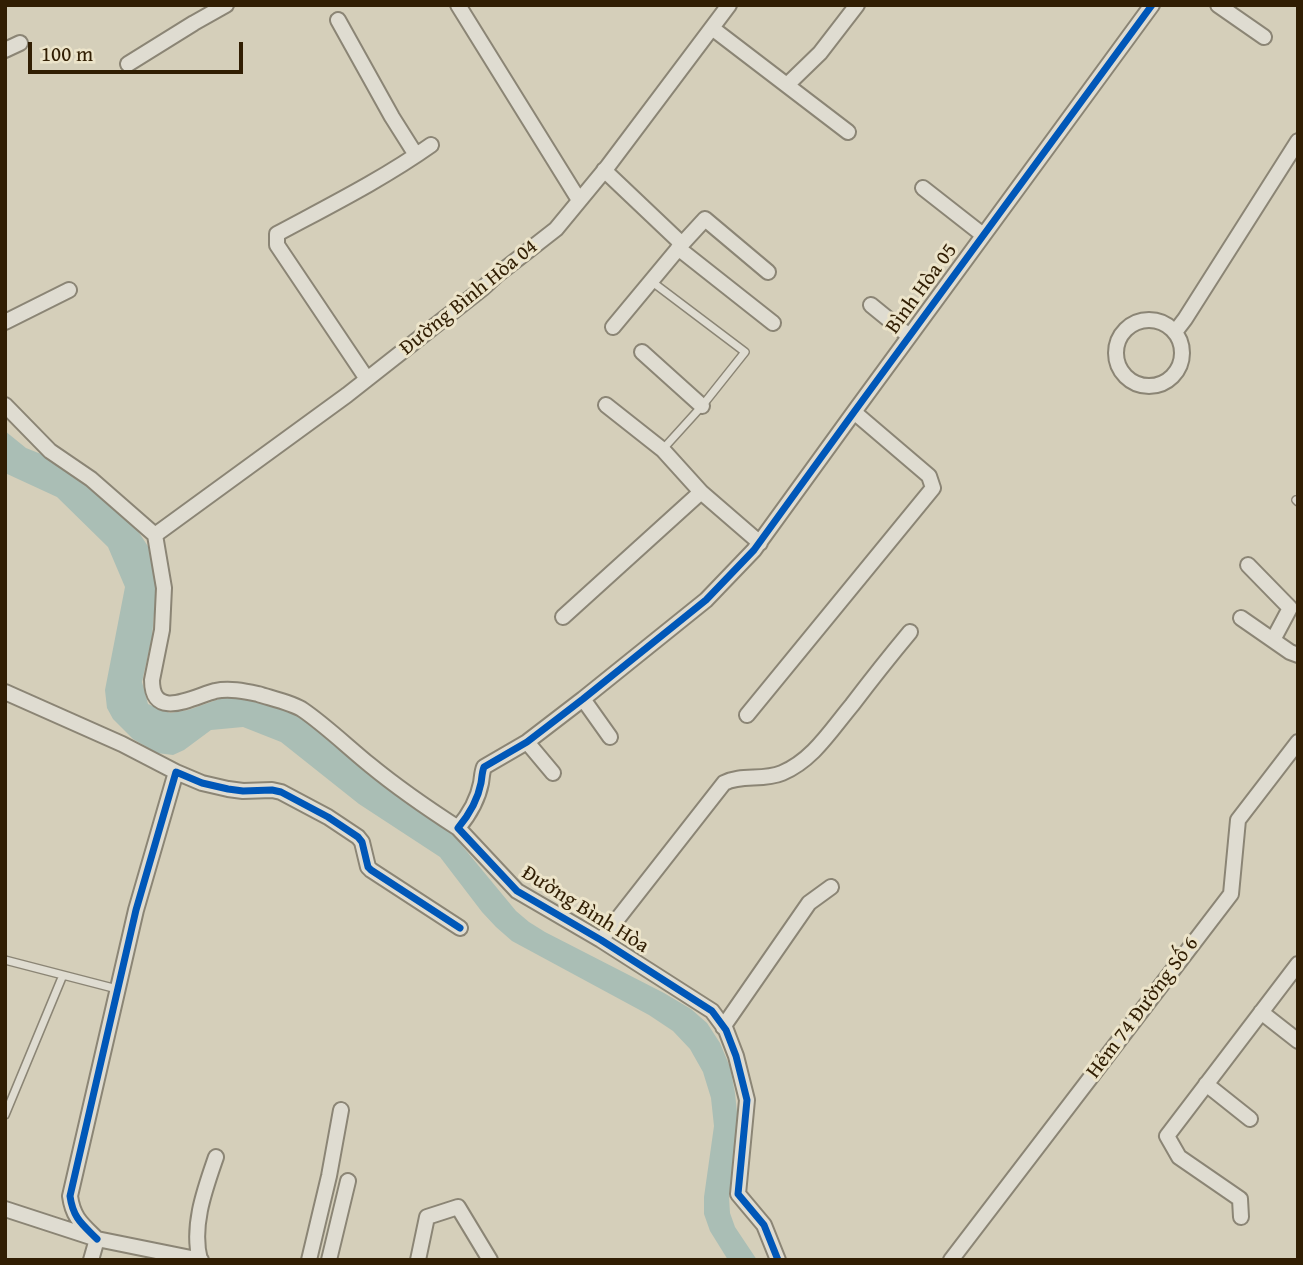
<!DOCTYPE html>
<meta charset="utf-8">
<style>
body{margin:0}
#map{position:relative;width:1303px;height:1265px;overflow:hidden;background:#d5cfba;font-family:"Gentium Book Plus",serif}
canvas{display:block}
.frame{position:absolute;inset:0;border:7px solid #311e03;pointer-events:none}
.scale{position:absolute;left:28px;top:42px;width:215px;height:32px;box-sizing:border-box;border:4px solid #311e03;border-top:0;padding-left:9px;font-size:21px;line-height:24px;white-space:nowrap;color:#311e03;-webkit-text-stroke:5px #ece4ca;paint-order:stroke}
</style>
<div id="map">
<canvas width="1303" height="1265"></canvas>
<div class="frame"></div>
<div class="scale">100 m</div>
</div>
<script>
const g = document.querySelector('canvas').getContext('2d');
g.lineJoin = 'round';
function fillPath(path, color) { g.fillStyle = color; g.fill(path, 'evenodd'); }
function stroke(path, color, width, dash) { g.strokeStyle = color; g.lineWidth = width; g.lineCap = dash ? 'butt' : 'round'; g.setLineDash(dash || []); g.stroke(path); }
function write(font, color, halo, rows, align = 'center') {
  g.font = font + ' "Gentium Book Plus",serif'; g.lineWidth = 6; g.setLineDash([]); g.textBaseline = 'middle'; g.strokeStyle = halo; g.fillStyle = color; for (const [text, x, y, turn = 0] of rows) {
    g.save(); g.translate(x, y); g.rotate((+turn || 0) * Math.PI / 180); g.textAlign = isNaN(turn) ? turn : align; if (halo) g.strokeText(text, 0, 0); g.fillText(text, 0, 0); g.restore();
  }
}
fillPath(new Path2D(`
 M5,431L26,448L56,460L100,494L138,531L151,551L156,591L152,637L142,682L148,704L170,713L188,710L225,697L244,699L299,714L454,836L516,911L529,922L545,932L664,993L691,1009L707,1023L720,1043L730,1067L735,1093L738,1122L729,1197L730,1213L735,1227L757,1260H728L710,1231L704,1214V1197L714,1126L711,1098L703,1072L690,1049L673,1031L649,1015L512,941L496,927L482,912L440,857L359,804L281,742L243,727L211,730L184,750L173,755L157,753L133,739L113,719L107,708L105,690L125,587L108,547L57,497L5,473Z`), '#aabeb5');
const lane = new Path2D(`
 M651,281L745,352L702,406L663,449
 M1296,500L1298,502
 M5,960L117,989
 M5,1115L63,975`);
const street = new Path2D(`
 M458,5L579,200
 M1218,5L1264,37
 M338,20L392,117L416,155
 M712,28L848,132
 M5,50L20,43
 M128,64L194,23L226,5
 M787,85L820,53L857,5
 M604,170L682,244L613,327
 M923,188L983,235
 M682,244L705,219L768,272
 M678,248L773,323
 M871,305L909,336
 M1116 353a33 33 0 1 1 66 0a33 33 0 1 1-66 0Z
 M5,322L69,290
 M1175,332L1185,319L1298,141
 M642,352L702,406
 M367,379L277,245V234C329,206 383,179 431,145
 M5,405L50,451L91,479L155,535L164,588L162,630L152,680C152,721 193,697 215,691C229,688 244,691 258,694C270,698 293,703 303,710C325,725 349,748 370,765C398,788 427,808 458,828
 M606,405L663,450L701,492L760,543
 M155,535L347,395L483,288L497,275L556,229L608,166L729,5
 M1248,565L1290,608L1273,640
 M563,617L701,492
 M1241,618L1290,652L1298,655
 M5,692L122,744L176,772
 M583,699L610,737
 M747,715L933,488L929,476L854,412
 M527,742L553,773
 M601,940L724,783C741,774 763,781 782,773C813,760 831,730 852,705C871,680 890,656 910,632
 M1261,1012L1298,1041
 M723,1027L809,903L831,887
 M1206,1084L1250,1119
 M5,1209L97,1239L201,1260
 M1241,1217L1240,1199L1179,1157L1167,1136L1298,964
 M97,1239C82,1224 73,1218 70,1196L136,910L176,772L202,783L228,789L243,791L272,790L281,792L328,817L358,837L362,842L368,867L371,870L460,928
 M91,1260L97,1239
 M200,1260C191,1226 205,1189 216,1157
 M309,1260L329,1176L341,1110
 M329,1260L348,1181
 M418,1260L427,1217L458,1207L490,1260
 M778,1260L764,1225L738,1194L747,1100L736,1056L726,1030L712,1011L601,940L517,891L458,828C468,816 478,799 481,783C482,777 482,772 484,767L527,742L583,699L706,600L754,550L854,412L1152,5
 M951,1260L1231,894L1238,820L1298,742`);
stroke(lane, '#8b8575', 10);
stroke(street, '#8b8575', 18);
stroke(lane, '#dfdcd1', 7);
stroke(street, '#dfdcd1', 14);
stroke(new Path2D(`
 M97,1239C82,1224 73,1218 70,1196L136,910L176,772L202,783L228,789L243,791L272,790L281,792L328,817L358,837L362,842L368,867L371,870L460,928
 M778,1260L764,1225L738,1194L747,1100L736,1056L726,1030L712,1011L601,940L517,891L458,828C468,816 478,799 481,783C482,777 482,772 484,767L527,742L583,699L706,600L754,550L854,412L1152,5`), '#0057b8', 7);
write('21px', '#311e03', '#ece4ca', [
 ["Bình Hòa 05",922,289,-54],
 ["Đường Bình Hòa 04",469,298,-39],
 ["Đường Bình Hòa",585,910,32],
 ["Hẻm 74 Đường Số 6",1143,1008,-53]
]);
</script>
